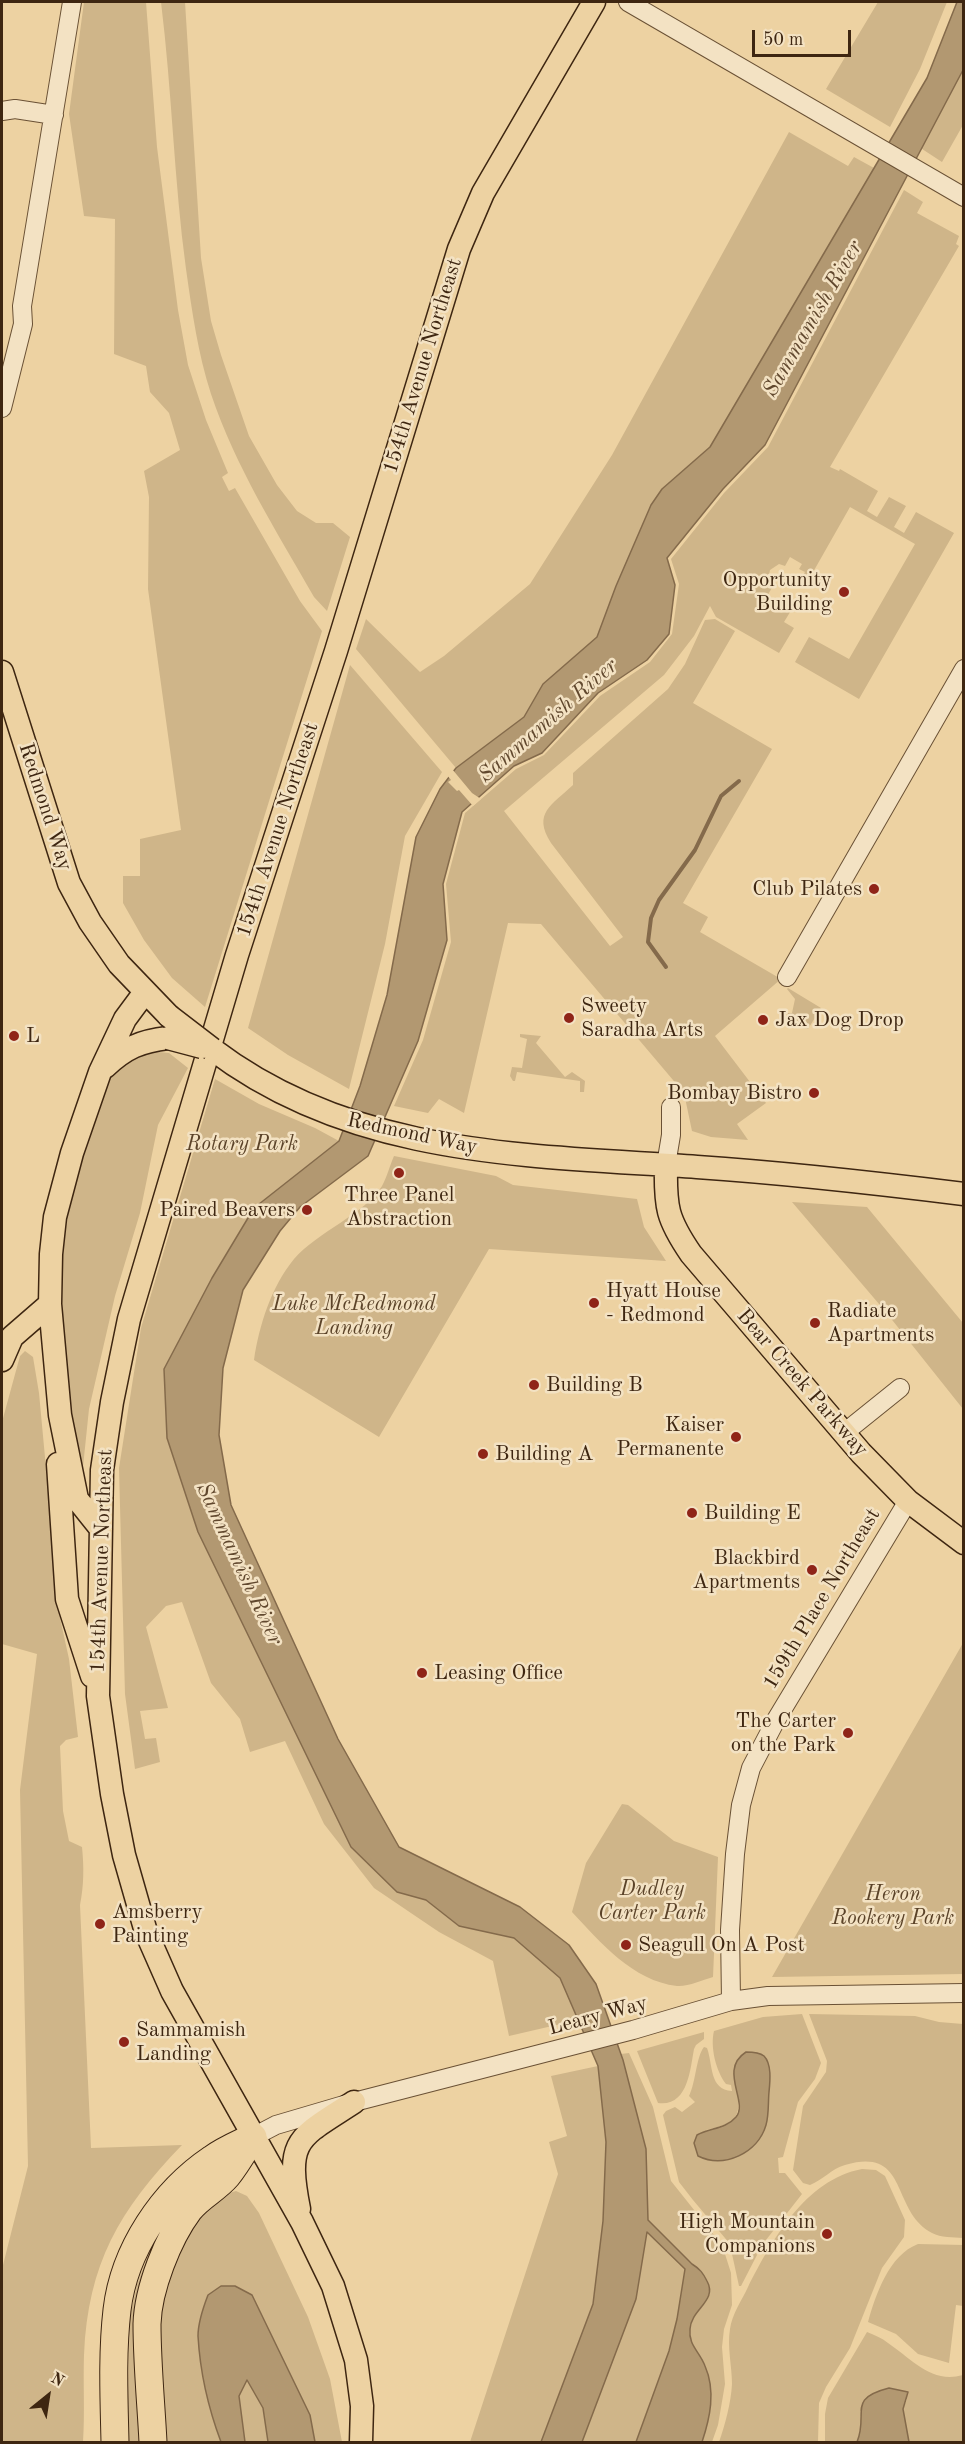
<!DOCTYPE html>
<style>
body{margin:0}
#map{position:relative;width:965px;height:2444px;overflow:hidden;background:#edd2a2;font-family:"Old Standard TT",serif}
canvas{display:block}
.frame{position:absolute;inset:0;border:3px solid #3e2611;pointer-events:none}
.north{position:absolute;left:18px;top:2366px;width:60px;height:60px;-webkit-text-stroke:4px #f3e2c3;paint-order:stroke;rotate:30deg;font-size:16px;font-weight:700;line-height:24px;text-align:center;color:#3e2611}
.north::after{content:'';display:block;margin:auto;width:21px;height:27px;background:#3e2611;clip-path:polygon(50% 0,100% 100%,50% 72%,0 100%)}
.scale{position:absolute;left:752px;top:30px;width:99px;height:27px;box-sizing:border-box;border:3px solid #3e2611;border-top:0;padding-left:8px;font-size:18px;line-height:21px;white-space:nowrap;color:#3e2611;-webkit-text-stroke:4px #f3e2c3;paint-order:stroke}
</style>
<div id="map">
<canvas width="965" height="2444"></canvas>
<div class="frame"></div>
<div class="north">N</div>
<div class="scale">50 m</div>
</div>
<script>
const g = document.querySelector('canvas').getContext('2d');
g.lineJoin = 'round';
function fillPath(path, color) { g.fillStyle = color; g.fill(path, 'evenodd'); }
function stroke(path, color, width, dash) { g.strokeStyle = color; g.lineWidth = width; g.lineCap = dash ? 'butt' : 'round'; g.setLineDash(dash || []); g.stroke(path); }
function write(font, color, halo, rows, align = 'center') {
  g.font = font + ' "Old Standard TT",serif'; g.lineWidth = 5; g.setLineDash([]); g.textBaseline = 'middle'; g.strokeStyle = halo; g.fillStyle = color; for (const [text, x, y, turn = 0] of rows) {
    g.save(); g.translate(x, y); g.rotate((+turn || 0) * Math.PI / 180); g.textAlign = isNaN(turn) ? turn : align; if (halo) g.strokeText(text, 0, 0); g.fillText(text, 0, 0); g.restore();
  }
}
fillPath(new Path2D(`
 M84,2H146L157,147L178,310L188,365L206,420L228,473L222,477L229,491L235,488L300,601L322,631L205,1007L172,978L144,940L123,903V876H140V839L181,830L148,589L149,497L144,471L180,450L169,413L150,392L146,366L114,354L115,219L84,216L69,114Z
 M161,2H185L201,258L211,321L221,355L249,436L277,485L297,511L316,523H333L350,537L327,611L314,597C276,530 236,468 211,394C198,354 192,311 186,269C174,180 172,91 161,2Z
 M878,2H947L920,69L890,127L826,89Z
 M963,70V125L942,162L919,147Z
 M789,132L848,166L854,157L874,168L710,447L662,489L597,637L543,684L524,717L456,768L356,649L366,619L420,672L444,656L530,584L612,455Z
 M904,190L923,202L917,213L959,236L956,244L959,246L830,467L839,471L840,469L878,491L867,511L877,517L889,497L906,506L894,527L904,533L916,512L954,533L859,699L795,662L809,637L849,659L915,544L850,507L808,581L802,577L805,572L799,569L802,564L790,557L785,566L779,564L770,570L769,575L774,584L765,600L778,608L781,603L787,606L789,601L795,604L784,622L794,628L779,653L716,617L710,606L694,636L664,675L504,811L610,946L623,937L551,843C532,813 552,805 573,785V773L668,689L685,664L705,620L715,619L735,631L693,703L772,749L683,903L708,917L700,932L781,979L715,1036L766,1103L737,1124L748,1140L711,1137L692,1131L684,1093L541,924L508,923L464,1113L439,1099L428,1113L394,1106L423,1040L451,942L446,884L465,813L516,769L544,755L600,696L650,662L672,634L679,584L671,559L724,493L768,447Z
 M350,665L442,772L405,836L385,944L349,1089L288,1055L248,1028Z
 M788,988L821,1008L808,1029L801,1028L787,1013H792L795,999L787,989Z
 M520,1034L541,1036L536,1043L565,1077L572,1072L585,1081L584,1092H580V1081L517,1072L515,1081H513L510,1076L512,1067L522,1068L527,1039L520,1037Z
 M150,1051L169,1053L188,1068L158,1125L140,1213L115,1296L89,1409L81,1486L71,1426L65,1352L61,1282L63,1235L79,1165L107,1077L119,1064Z
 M215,1079L259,1104L315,1128L339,1141L254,1208L212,1278L164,1369L167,1438L198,1532L351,1847L397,1892L426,1900L459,1926L514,1938L561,1978L578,2020L509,2036L493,1961L439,1932L374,1888L324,1824L285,1741L250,1752L240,1719L211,1683L182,1602L166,1606L146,1627L168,1708L140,1711L145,1739L156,1738L160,1762L135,1769L125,1694L119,1468L141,1328Z
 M394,1156L496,1176L513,1185L637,1199L644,1227L666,1261L489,1249L379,1437L254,1360C259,1326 271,1287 294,1259C316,1233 366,1213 382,1186C387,1177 390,1165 394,1156Z
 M792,1202L867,1207L963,1323V1409L885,1311Z
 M25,1351L33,1357L39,1393L60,1618L69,1659L78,1737L66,1740L60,1746L63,1811L69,1841L82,1847C84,1867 84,1885 80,1905L91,2148L182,2145C119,2210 88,2264 84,2355C83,2384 85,2413 83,2442H2V2269L28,2166L20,1790L37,1654L2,1644V1422L20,1356Z
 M963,1643V1974L772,1977Z
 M622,1804L628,1805L674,1841L718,1857L713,1977C703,1980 687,1987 677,1986C633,1981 600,1942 572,1912L586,1863Z
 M802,2014L821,2063L815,2079L798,2102L783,2157L778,2158L779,2173H785L802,2194L766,2240L758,2245L747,2248L730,2244L693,2200L679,2182L663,2115L666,2111L675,2107L682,2112L695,2102L689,2096C696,2082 696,2057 704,2047L707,2048C713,2064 709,2090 732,2091L731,2085L726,2084C716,2071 710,2047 714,2031L763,2017ZM734,2078L768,2106C768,2142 740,2163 706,2160V2130C744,2122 741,2112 734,2078Z
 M809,2014L915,2016L939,2022L963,2024V2238C953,2237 941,2238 932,2233C890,2211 910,2146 845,2165C831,2169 823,2180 810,2185L803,2183L793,2170L803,2106L826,2072L827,2061Z
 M704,2032V2039L696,2045L694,2049C690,2070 688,2107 658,2103L637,2051Z
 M629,2053L653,2107L671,2181L714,2235L725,2254L731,2273L732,2305L724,2329L722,2347L725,2384L718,2425L712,2442H702C710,2417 714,2392 705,2366C700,2352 688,2345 690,2329C691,2310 715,2303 709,2285C702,2264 665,2244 647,2231L685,2269L677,2319L669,2351L636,2442H582L646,2149L621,2054Z
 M598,2066L606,2142L603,2221L593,2304L541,2442H470L558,2174L549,2142L567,2136L551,2076Z
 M862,2169L876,2170L885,2176L905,2220L904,2237L882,2268L850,2348L826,2387L819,2403L818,2442H719C725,2425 731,2403 732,2384C732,2366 727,2347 730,2329C732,2314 742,2300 748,2287C772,2240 805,2180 862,2169Z
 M236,2191L247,2196L259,2213L308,2317L330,2379L342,2442H315L310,2415L252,2295L235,2286L198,2334C203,2371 208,2408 221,2442H162C161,2417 160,2391 159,2365C159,2353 156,2340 158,2328C164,2287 190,2201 236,2191Z
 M918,2244L963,2245V2306L956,2305L949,2363L918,2354L896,2334L868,2322C876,2294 889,2255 918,2244Z
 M149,2252L153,2253L143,2442H127L130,2316L137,2285Z
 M736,2253H756L757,2255L741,2286H739L732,2254Z
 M867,2332C874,2335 882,2338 888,2343C912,2359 931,2384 963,2375V2442H909L903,2409L907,2399L860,2411L862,2431L857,2442H825V2414L828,2398Z
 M247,2380L263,2408L268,2442H245L239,2396Z`), '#cfb589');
const water = new Path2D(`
 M957,2H963V70L765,445L723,489L667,558L675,585L669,634L647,660L598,693L542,753L514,766L462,812L443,884L447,940L418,1041L368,1156L300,1207L280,1231L243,1290L223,1368L219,1435L231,1505L338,1739L399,1847L520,1907L569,1945L596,1984L623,2060L646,2149L648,2220L692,2264C700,2269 703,2273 707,2281C718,2301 691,2309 690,2329C688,2345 700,2352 705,2366C716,2391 710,2418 702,2442H636L669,2351L677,2319L685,2269L647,2232L636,2299L582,2442H541L593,2304L603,2221L606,2142L598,2066L560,1978L514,1938L459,1926L426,1900L397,1892L351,1847L198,1532L167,1438L164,1369L212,1278L254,1208L339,1141L360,1086L387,995L416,837L440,789L456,768L524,717L543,684L597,637L616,586L651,505L662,489L710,447L927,78Z
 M746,2052C752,2052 759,2052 764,2056C772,2064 770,2082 769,2092C768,2103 769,2115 766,2125C758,2153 724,2169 698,2156L694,2143L697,2135C709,2128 726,2129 736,2117C749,2102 718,2070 746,2052Z
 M221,2286H235L252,2295L310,2415L315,2442H268L263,2408L247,2380L239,2396L245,2442H221C209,2410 200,2371 198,2336C198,2322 203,2308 208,2295Z
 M889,2388L908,2392L903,2409L909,2442H857C869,2413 846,2399 889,2388Z`);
fillPath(water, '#b29871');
stroke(water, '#846a4b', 1.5);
fillPath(new Path2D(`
 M452,769L472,793L481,799L473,806L459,790L457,791L448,782L451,780L447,775Z`), '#edd2a2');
stroke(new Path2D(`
 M666,967L648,942L651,918L659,900L695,850L721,796L739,781`), '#846a4b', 4);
const minor = new Path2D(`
 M628,2L964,197
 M2,111L15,109L54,115
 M2,408L23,324L22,306L72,2
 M787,977L964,669
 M666,1165L671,1135V1107
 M844,1433L900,1388
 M731,2001L730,1930L735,1854L741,1805L751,1768L776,1720L908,1501
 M253,2137L276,2125L354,2102L633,2030L731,2001L768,1996L964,1993`);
const major = new Path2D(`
 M2,672L69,883L90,922L119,964L169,1016
 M212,1049C354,1157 527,1155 697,1167C786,1173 875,1183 964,1194
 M105,1067C125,1048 141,1041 168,1038
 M666,1165C665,1207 667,1219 691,1254L861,1453L908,1501L964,1543
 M2,1360L12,1337L50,1304
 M58,1464L67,1599L92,1676
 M101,1529L77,1499L60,1415L50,1304L51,1254L55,1217L72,1153L100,1072L125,1019L145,992
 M299,2209C285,2138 299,2138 354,2102
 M361,2442L362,2406L356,2360L333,2286L302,2222L172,1991L146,1932L124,1855L112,1794L98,1696L102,1470L112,1402L129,1319L237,955L336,651L459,249L483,193L594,2`);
const highway = new Path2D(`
 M115,2442C114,2399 112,2353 117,2310C124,2250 163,2192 212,2159C224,2150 239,2144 253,2137
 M153,2442C151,2403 147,2363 147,2324C148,2289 168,2238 189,2210C200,2196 216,2189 227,2176C236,2165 244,2151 252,2138`);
stroke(minor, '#6a5135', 20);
stroke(major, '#3e2611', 25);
stroke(highway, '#3e2611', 29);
stroke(minor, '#f3e2c3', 18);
stroke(major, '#edd2a2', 22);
stroke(highway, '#edd2a2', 27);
const majorBridge = new Path2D(`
 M169,1016L212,1049
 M168,1038L202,1047`);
stroke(majorBridge, '#3e2611', 25, []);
stroke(majorBridge, '#edd2a2', 22);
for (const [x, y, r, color] of [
 [844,592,6,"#8f2418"],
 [874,889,6,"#8f2418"],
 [569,1018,6,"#8f2418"],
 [763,1020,6,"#8f2418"],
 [14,1036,6,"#8f2418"],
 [814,1093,6,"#8f2418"],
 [399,1173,6,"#8f2418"],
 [307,1210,6,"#8f2418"],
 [594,1303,6,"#8f2418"],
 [815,1323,6,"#8f2418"],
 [534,1385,6,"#8f2418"],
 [736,1437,6,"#8f2418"],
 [483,1454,6,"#8f2418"],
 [692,1513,6,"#8f2418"],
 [812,1570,6,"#8f2418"],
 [422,1673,6,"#8f2418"],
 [848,1733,6,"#8f2418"],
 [100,1924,6,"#8f2418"],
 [626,1945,6,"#8f2418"],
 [124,2042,6,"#8f2418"],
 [827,2234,6,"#8f2418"]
]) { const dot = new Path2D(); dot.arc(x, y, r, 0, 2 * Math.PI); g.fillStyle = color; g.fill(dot); stroke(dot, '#f3e2c3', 2); }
write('21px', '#3e2611', '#f3e2c3', [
 ["154th Avenue Northeast",423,366,-73],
 ["Redmond Way",45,807,72],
 ["154th Avenue Northeast",278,830,-72],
 ["Redmond Way",412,1134,12],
 ["Bear Creek Parkway",802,1383,49],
 ["154th Avenue Northeast",102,1561,-88],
 ["159th Place Northeast",822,1599,-59],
 ["Leary Way",598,2016,-15]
]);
write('21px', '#3e2611', '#f3e2c3', [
 ["Opportunity",832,580,"right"],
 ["Building",832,604,"right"],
 ["Club Pilates",862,889,"right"],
 ["Sweety",581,1006],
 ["Saradha Arts",581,1030],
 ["Jax Dog Drop",775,1020],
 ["L",26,1036],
 ["Bombay Bistro",802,1093,"right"],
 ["Three Panel",399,1195,"center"],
 ["Abstraction",399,1219,"center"],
 ["Paired Beavers",295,1210,"right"],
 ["Hyatt House",606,1291],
 ["- Redmond",606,1315],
 ["Radiate",827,1311],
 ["Apartments",827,1335],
 ["Building B",546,1385],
 ["Kaiser",724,1425,"right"],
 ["Permanente",724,1449,"right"],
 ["Building A",495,1454],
 ["Building E",704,1513],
 ["Blackbird",800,1558,"right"],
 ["Apartments",800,1582,"right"],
 ["Leasing Office",434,1673],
 ["The Carter",836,1721,"right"],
 ["on the Park",836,1745,"right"],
 ["Amsberry",112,1912],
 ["Painting",112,1936],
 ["Seagull On A Post",638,1945],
 ["Sammamish",136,2030],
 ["Landing",136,2054],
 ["High Mountain",815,2222,"right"],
 ["Companions",815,2246,"right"]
], 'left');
write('italic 21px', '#5b4329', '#f3e2c3', [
 ["Rotary Park",242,1144],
 ["Luke McRedmond",354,1304],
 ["Landing",354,1328],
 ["Dudley",652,1889],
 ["Carter Park",652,1913],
 ["Heron",893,1894],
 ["Rookery Park",893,1918]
]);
write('italic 22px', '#61482e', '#f3e2c3', [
 ["Sammamish River",813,319,-60],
 ["Sammamish River",548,721,-41],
 ["Sammamish River",239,1564,65]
]);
</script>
